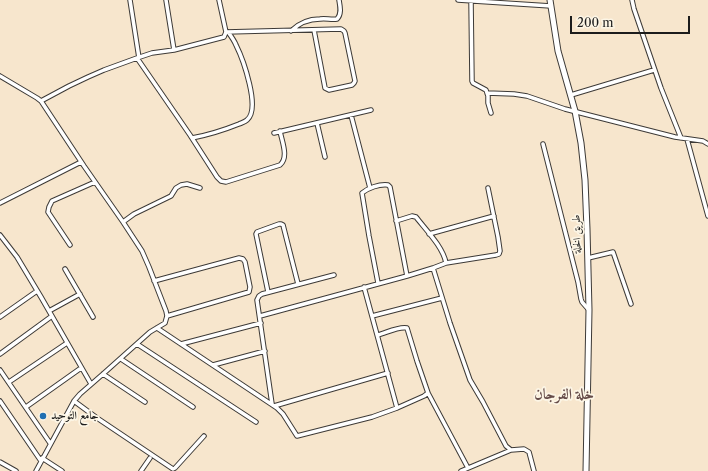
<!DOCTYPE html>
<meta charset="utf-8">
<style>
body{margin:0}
#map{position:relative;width:708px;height:471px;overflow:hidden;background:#f7e6cd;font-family:"Libre Caslon Text",serif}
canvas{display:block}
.scale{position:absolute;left:570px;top:16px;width:120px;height:18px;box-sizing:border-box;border:2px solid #1c1c1c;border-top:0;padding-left:5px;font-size:12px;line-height:14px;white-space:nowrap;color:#1c1c1c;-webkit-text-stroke:3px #fcf5e5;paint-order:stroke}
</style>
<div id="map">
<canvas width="708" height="471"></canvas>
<div class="scale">200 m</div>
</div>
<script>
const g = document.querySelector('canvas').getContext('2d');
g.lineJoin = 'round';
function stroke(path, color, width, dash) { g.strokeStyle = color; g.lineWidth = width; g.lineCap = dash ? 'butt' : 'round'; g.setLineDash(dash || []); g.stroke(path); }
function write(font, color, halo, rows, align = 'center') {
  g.font = font + ' "Libre Caslon Text",Amiri,serif'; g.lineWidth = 3.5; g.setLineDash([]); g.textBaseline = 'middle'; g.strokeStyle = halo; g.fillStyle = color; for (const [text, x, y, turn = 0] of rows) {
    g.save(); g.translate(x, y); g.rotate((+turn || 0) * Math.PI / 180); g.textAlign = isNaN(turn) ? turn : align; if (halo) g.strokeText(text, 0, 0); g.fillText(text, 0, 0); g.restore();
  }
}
const street = new Path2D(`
 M130,0L139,58
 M166,0L174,50
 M458,0L551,6
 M632,0L634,9L661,88L681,138
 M471,1L472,81L473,83L486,90L488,96V103L491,113
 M291,31C299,23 309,19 320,19C326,18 331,20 337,19C342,14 340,6 339,0
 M226,32L341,29L344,31L345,33L355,81L354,83L352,85L329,90L325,88L314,30
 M137,58L190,135L217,177L221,181L226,182L280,165C289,157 282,142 280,131
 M0,76L37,98L41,101L84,166L123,222L142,251L149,267L166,311L167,316L165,323L150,332L103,374L80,394L74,401L36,471
 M487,93L514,94L527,96L565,109L675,137L703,141L708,144
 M571,95L654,70
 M41,101L69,86L88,77L104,70L137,58L152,53L174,50L224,37L226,32L219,0
 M351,115L370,188
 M317,123L325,157
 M274,133L371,110
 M192,138C208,135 224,130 239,124C241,123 245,122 247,120C261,109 243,59 236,45C234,40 231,36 228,32
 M687,139L708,216
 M543,144L564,227L578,282L581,299L582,302L589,310
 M0,203L81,162
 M123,222L134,214L171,196L176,188L181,185L187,184L200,188
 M429,234L494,216
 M0,235L17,257L41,297L91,384
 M70,245L48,212L49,207L52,201L95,182
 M588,258L613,252L631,304
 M446,263L496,255L499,254L500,251L498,237L488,188
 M433,268L450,323L470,380L483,402L506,446L511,450L524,449L529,452L534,471
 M65,269L93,317
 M154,281L239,258L243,259L245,262L250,287L249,292L167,316
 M378,283L369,236L362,193C368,188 379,184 388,185L390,187L407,276
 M364,287L397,408
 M268,292L256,234L257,232L279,224H281L283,225L298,284
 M49,311L80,294
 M260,316L407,276L433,268L446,263C443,247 426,230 416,217L412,216L396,221
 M372,316L442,298
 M0,317L37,291
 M157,328L277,408L283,414L297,436L372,417L397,408L424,396L428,393L417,361L407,328C399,326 386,333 378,335
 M137,344L256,422
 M181,344L261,323
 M0,354L52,316
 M121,359L193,407
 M213,365L265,351
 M0,370L50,443
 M103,374L145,402
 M9,382L67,343
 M428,393L468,468
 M0,401L41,461
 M74,401L97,418L173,469L175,468L204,436
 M272,404L257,300L259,296L262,294L334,275
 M274,406L388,373
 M26,407L81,368
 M42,458L62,471
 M0,462L16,471
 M141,471L150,458
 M461,471L511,450`);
const secondary = new Path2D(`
 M550,0L558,51L575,111L581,143L585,180L587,229L589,310L586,471`);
stroke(street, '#3d3a37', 5.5);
stroke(secondary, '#3d3a37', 7);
stroke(street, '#fff', 3.5);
stroke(secondary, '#fff', 5);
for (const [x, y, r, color] of [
 [43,416,4,"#1f6fb2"]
]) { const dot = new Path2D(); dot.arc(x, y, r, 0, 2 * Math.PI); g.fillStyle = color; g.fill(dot); stroke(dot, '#fcf5e5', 1.5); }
write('11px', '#1c1c1c', '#fcf5e5', [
 ["طريق الخلة",577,234,-92]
]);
write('bold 11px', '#1c1c1c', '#fcf5e5', [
 ["جامع التوحيد",51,416]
], 'left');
write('bold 15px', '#664c49', '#fcf5e5', [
 ["خلة الفرجان",564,395]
]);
</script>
